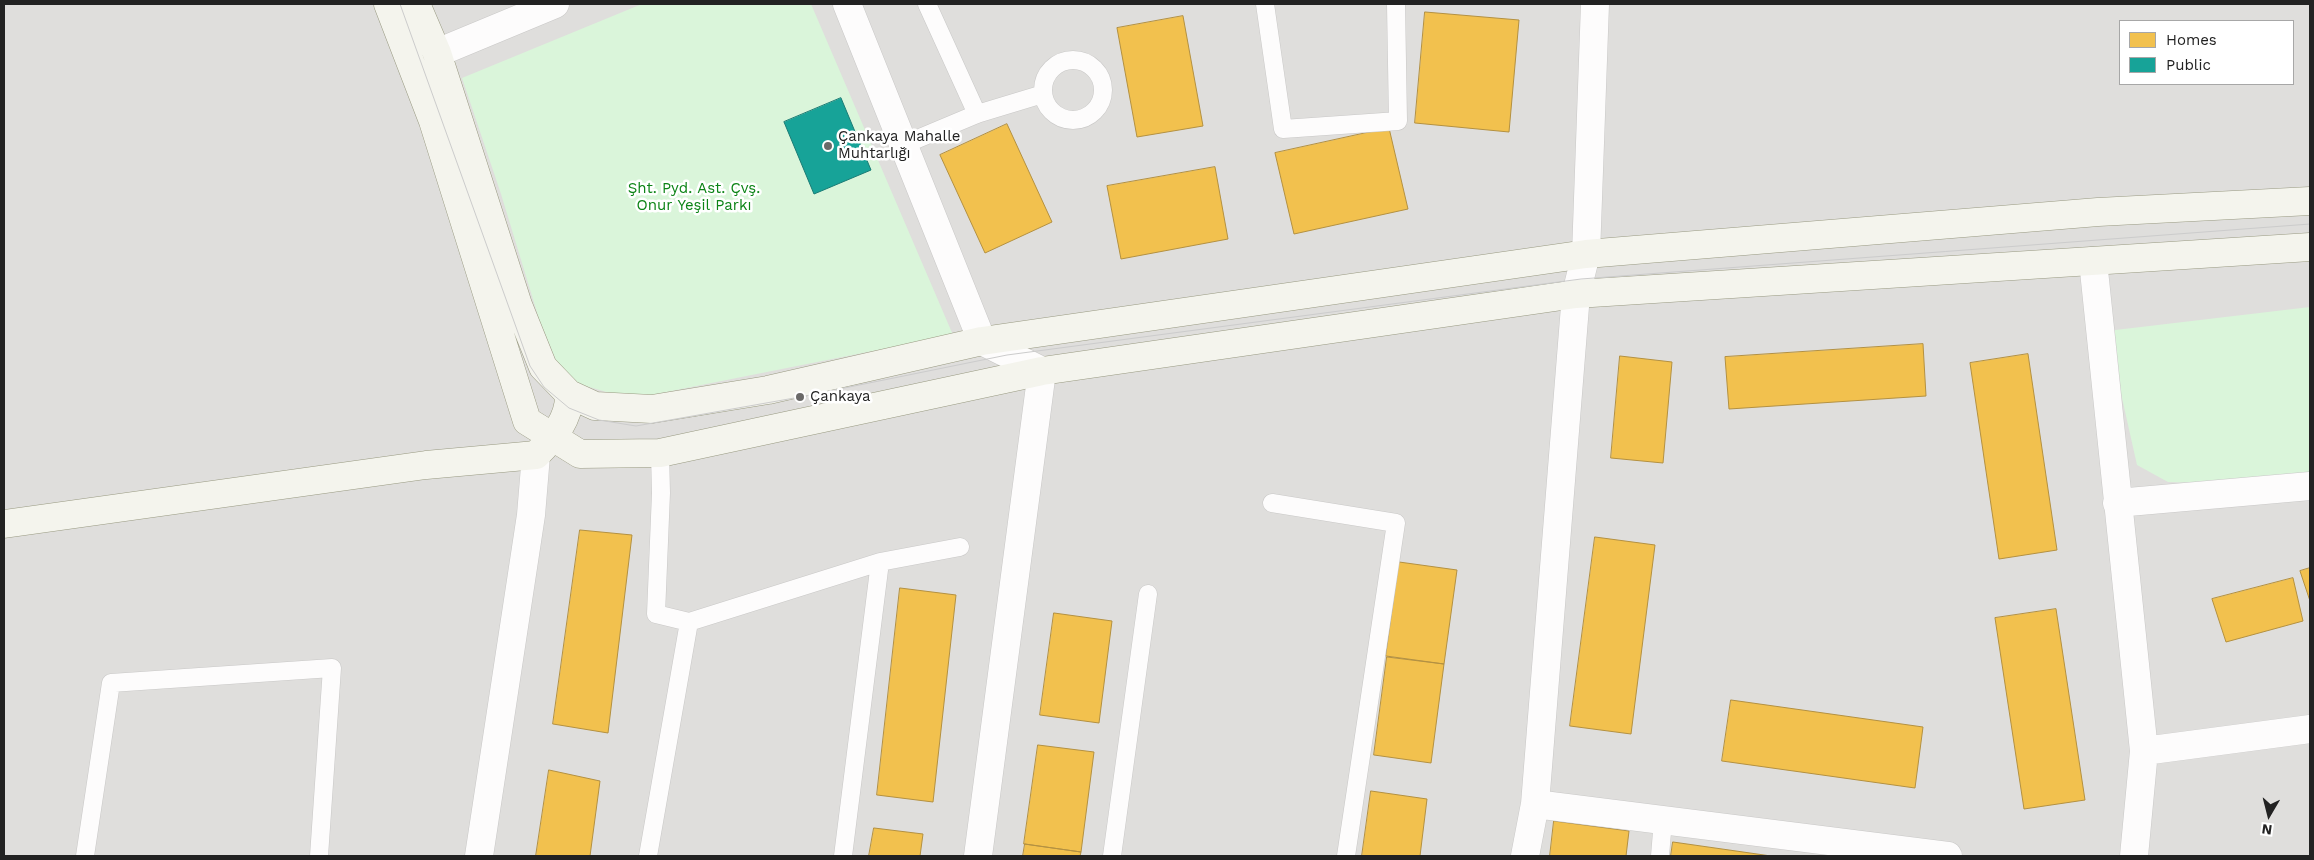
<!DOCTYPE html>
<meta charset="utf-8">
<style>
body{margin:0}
#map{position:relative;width:2314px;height:860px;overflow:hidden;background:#f0eeeb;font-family:"Work Sans",sans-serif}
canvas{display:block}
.frame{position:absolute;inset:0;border:5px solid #222;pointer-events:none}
.legend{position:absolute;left:2119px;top:20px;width:175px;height:65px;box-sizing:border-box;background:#fff;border:1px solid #a7a7a7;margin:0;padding:6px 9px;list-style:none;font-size:15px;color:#222}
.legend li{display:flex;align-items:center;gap:10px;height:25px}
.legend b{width:25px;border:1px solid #a7a7a7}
.north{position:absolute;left:2244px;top:790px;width:50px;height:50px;-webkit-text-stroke:4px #fff;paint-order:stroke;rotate:188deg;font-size:14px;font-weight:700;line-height:20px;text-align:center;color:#222}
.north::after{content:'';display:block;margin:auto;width:18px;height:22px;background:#222;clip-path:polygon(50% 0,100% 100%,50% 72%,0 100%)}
</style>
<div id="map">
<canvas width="2314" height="860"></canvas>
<div class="frame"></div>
<ul class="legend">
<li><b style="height:14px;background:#f2c14e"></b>Homes</li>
<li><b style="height:14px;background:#17a398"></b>Public</li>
</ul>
<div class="north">N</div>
</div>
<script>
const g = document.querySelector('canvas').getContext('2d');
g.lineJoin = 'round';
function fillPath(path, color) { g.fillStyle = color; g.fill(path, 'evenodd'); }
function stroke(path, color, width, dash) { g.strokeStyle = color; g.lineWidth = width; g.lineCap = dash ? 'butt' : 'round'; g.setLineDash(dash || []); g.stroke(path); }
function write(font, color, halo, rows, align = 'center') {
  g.font = font + ' "Work Sans",sans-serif'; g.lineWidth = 5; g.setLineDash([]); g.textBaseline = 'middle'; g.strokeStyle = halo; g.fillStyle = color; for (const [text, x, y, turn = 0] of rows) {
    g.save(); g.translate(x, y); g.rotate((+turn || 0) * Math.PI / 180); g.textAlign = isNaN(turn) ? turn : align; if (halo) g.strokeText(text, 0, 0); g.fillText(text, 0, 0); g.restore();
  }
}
fillPath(new Path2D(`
 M4,4H2310V856H4ZM2120,21H2293V84H2120Z`), '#dfdedc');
fillPath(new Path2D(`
 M642,4H811L953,335L646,396L610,393L579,384L557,363L539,319L501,194L462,78Z
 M2310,307V474L2235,484L2168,482L2137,465L2107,331Z`), '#daf5da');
const homes = new Path2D(`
 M1425,12L1519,20L1509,132L1415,123Z
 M1183,16L1203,126L1137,137L1117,28Z
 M1007,124L1052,222L985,253L940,155Z
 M1389,128L1408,209L1294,234L1275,153Z
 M1215,167L1228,239L1121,259L1107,186Z
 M1923,344L1926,396L1729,409L1725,357Z
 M2028,354L2057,550L1999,559L1970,363Z
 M1620,356L1672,362L1663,463L1611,458Z
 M580,530L632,535L608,733L553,724Z
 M1595,537L1655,545L1631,734L1570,726Z
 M1399,562L1457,570L1444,664L1386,656Z
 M2310,568V601L2300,571Z
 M2293,578L2303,621L2226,642L2212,599Z
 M900,588L956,595L933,802L877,795Z
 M2056,609L2085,800L2024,809L1995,618Z
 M1054,613L1112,621L1099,723L1040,715Z
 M1387,657L1444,664L1431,763L1374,755Z
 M1731,700L1923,727L1915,788L1722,761Z
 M1038,745L1094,752L1081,852L1024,844Z
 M549,770L600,781L590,856H536Z
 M1371,791L1427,799L1420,856H1362Z
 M1554,821L1629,831L1626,856H1550Z
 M874,828L923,834L920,856H869Z
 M1673,842L1771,856H1671Z
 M1025,844L1081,852L1080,856H1023Z`);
fillPath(homes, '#f2c14e');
stroke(homes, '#b49141', 1);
const public = new Path2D(`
 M841,98L871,170L814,194L784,122Z`);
fillPath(public, '#17a398');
stroke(public, '#1a7c75', 1);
const service = new Path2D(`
 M927,4L977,114
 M1265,4L1283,129L1398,121L1396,4
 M1043 90a30 30 0 1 1 60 0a30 30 0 1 1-60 0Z
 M903,145L977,114L1043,94
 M660,453L661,493L656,614L689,622L880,562L960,547
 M1272,503L1396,523L1346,856
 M85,856L111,683L332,668L319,856
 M648,856L689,622
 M843,856L880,562
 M1112,856L1148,594
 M1660,856L1663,820`);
const minor = new Path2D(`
 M847,4L982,341L1042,371L978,856
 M437,53L555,4
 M2093,261L2144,751L2134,856
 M2117,503L2310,486
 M2144,751L2310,729
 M1535,804L1948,856
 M479,856L531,515L536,455
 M1525,856L1535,804L1576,294L1586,254L1595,4`);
const secondary = new Path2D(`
 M388,4L433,121L527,421L580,454L660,453L1042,371L1576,294L2310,247
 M416,4L437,53L518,305L543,367L569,394L595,406L652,409L768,390L982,341L1586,254L2098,212L2310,201
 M4,524L426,465L536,455C553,438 570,419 569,394`);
stroke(service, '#c9c8c7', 19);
stroke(minor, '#c9c8c7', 29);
stroke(secondary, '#999a82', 29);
stroke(service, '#fdfcfc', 18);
stroke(minor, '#fdfcfc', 28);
stroke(secondary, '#f4f4ed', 28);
stroke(new Path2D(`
 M400,4L530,366L544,387L569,408L599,420L636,426L800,397L1007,355L1581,279L2310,224`), '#ccc', 1);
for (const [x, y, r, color] of [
 [828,146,5,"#6a6968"],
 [800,397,5,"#6a6968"]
]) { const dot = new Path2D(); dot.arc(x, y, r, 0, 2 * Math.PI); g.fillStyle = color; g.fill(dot); stroke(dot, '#fff', 2); }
write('15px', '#222', '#fff', [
 ["Çankaya Mahalle",838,137],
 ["Muhtarlığı",838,154],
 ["Çankaya",810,397]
], 'left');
write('15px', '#0c8416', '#fff', [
 ["Şht. Pyd. Ast. Çvş.",694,189],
 ["Onur Yeşil Parkı",694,206]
]);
</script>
